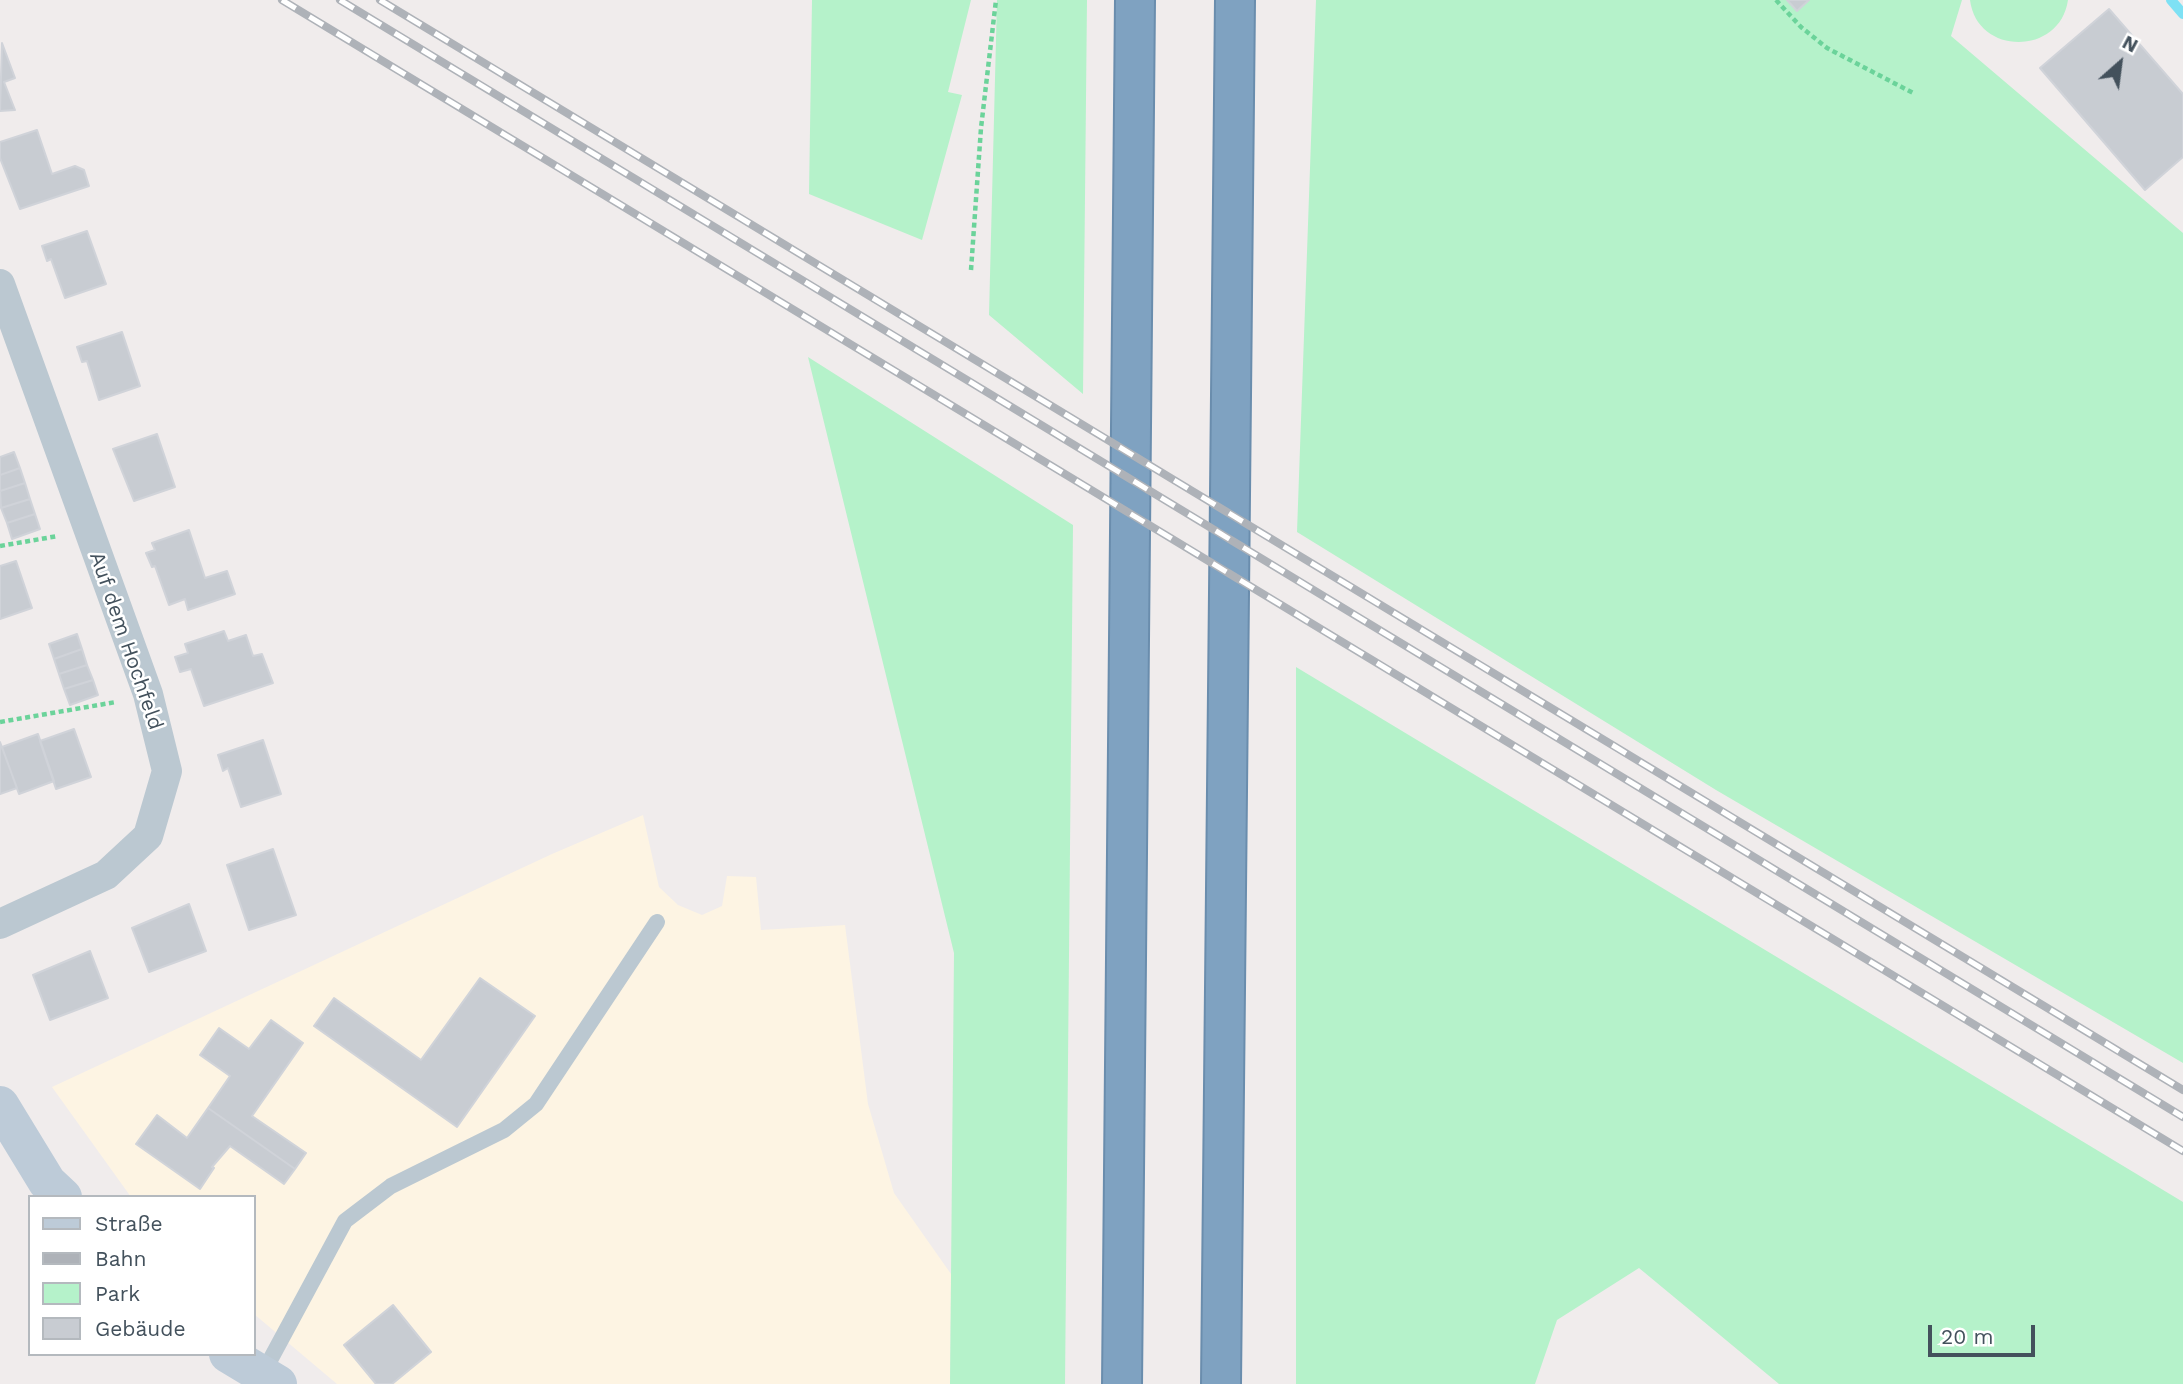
<!DOCTYPE html>
<meta charset="utf-8">
<style>
body{margin:0}
#map{position:relative;width:2183px;height:1384px;overflow:hidden;background:#f0ecec;font-family:"Work Sans",sans-serif}
canvas{display:block}
.legend{position:absolute;left:28px;top:1195px;width:228px;height:161px;box-sizing:border-box;background:#fff;border:2px solid #b4b9be;margin:0;padding:9px 12px;list-style:none;font-size:21px;color:#43515c}
.legend li{display:flex;align-items:center;gap:14px;height:35px}
.legend b{width:35px;border:2px solid #b4b9be}
.north{position:absolute;left:2085px;top:28px;width:70px;height:70px;-webkit-text-stroke:5px #fff;paint-order:stroke;rotate:28deg;font-size:19px;font-weight:700;line-height:28px;text-align:center;color:#43515c}
.north::after{content:'';display:block;margin:auto;width:24px;height:32px;background:#43515c;clip-path:polygon(50% 0,100% 100%,50% 72%,0 100%)}
.scale{position:absolute;left:1928px;top:1325px;width:107px;height:32px;box-sizing:border-box;border:4px solid #43515c;border-top:0;padding-left:9px;font-size:21px;line-height:24px;white-space:nowrap;color:#43515c;-webkit-text-stroke:5px #fff;paint-order:stroke}
</style>
<div id="map">
<canvas width="2183" height="1384"></canvas>
<ul class="legend">
<li><b style="height:9px;background:#bdcbd8"></b>Straße</li>
<li><b style="height:9px;background:#aeb2b8"></b>Bahn</li>
<li><b style="height:19px;background:#b5f2ca"></b>Park</li>
<li><b style="height:19px;background:#c8ccd2"></b>Gebäude</li>
</ul>
<div class="north">N</div>
<div class="scale">20 m</div>
</div>
<script>
const g = document.querySelector('canvas').getContext('2d');
g.lineJoin = 'round';
function fillPath(path, color) { g.fillStyle = color; g.fill(path, 'evenodd'); }
function stroke(path, color, width, dash) { g.strokeStyle = color; g.lineWidth = width; g.lineCap = dash ? 'butt' : 'round'; g.setLineDash(dash || []); g.stroke(path); }
function write(font, color, halo, rows, align = 'center') {
  g.font = font + ' "Work Sans",sans-serif'; g.lineWidth = 5; g.setLineDash([]); g.textBaseline = 'middle'; g.strokeStyle = halo; g.fillStyle = color; for (const [text, x, y, turn = 0] of rows) {
    g.save(); g.translate(x, y); g.rotate((+turn || 0) * Math.PI / 180); g.textAlign = isNaN(turn) ? turn : align; if (halo) g.strokeText(text, 0, 0); g.fillText(text, 0, 0); g.restore();
  }
}
fillPath(new Path2D(`
 M643,815L659,887L678,905L702,915L722,906L727,876L756,877L761,930L845,925L868,1104L894,1193L951,1274L950,1384H337L254,1314V1197H131L52,1087L552,854Z`), '#fdf4e3');
fillPath(new Path2D(`
 M812,0H971L948,92L962,95L922,240L809,194Z
 M997,0H1087L1083,394L989,315Z
 M1316,0H1962L1951,36L2183,233V1063L1716,790L1297,532Z
 M1970,0H2068C2060,56 1977,56 1970,0Z
 M808,357L1073,525L1065,1384H950L954,953Z
 M1296,667L2183,1202V1384H1779L1639,1268L1557,1320L1535,1384H1296Z`), '#b5f2ca');
stroke(new Path2D(`
 M2171,0L2183,14`), '#7ee1f4', 10);
const building = new Path2D(`
 M1787,0H1809L1797,11Z
 M2109,9L2183,94V157L2145,190L2040,68Z
 M2,43L15,78L4,82L15,110L0,111Z
 M37,130L52,174L75,166L84,170L89,186L20,209L0,158V142Z
 M87,231L106,284L65,298L51,259L47,261L42,246Z
 M122,332L140,386L99,400L87,361L82,362L77,347Z
 M157,434L175,487L134,501L113,449Z
 M14,452L20,468L0,475V457Z
 M20,468L25,483L0,491V475Z
 M25,483L30,499L1,508L0,491Z
 M30,499L35,514L7,523L1,508Z
 M35,514L40,529L12,539L7,523Z
 M189,530L205,578L227,571L235,594L188,610L185,599L169,605L155,566L152,567L146,553L155,550L152,543Z
 M16,561L32,608L0,619V566Z
 M224,631L228,641L246,635L253,656L262,654L273,683L204,706L191,669L180,672L175,657L188,653L185,644Z
 M77,634L82,649L54,659L49,644Z
 M82,649L87,665L59,674L54,659Z
 M87,665L93,680L64,689L59,674Z
 M93,680L98,695L70,705L64,689Z
 M74,729L91,777L56,789L40,741Z
 M38,734L54,781L19,794L2,747Z
 M263,740L281,794L241,807L228,768L223,771L218,755Z
 M0,742L17,788L0,794Z
 M273,849L296,915L249,930L227,865Z
 M189,904L206,951L149,972L132,928Z
 M90,951L108,998L50,1020L33,975Z
 M480,978L535,1016L457,1127L314,1026L334,998L421,1060Z
 M271,1020L303,1043L252,1116L306,1153L295,1169L208,1108L230,1076L200,1055L219,1028L249,1049Z
 M208,1108L295,1169L284,1184L230,1146L212,1167L214,1168L200,1189L136,1144L157,1115L187,1138Z
 M393,1305L431,1352L392,1384H376L344,1345Z`);
fillPath(building, '#c8ccd2');
stroke(building, '#d0d3d9', 2);
const highway = new Path2D(`
 M1122,1384L1135,0
 M1221,1384L1235,0`);
stroke(highway, '#6a8dad', 42);
stroke(new Path2D(`
 M1776,0L1801,27L1827,48L1915,94
 M971,270L981,128L996,0
 M0,546L58,536
 M0,722L116,702`), '#6bd39a', 4.5, [5, 3.5]);
stroke(new Path2D(`
 M262,1375L345,1221L391,1186L504,1130L536,1104L657,922`), '#bbc8d1', 16);
stroke(new Path2D(`
 M0,284L148,694L167,771L148,836L106,875L0,924`), '#bbc8d1', 30);
stroke(new Path2D(`
 M0,1105L47,1182L63,1197
 M228,1354L278,1384`), '#bdcbd8', 38);
stroke(highway, '#7fa2c1', 38);
const rail = new Path2D(`
 M282,0L2183,1151
 M340,0L2183,1117
 M380,0L2183,1090`);
stroke(rail, '#aeb2b8', 8);
stroke(rail, '#fff', 5, [16]);
write('21px', '#43515c', '#fff', [
 ["Auf dem Hochfeld",126,641,71]
]);
</script>
